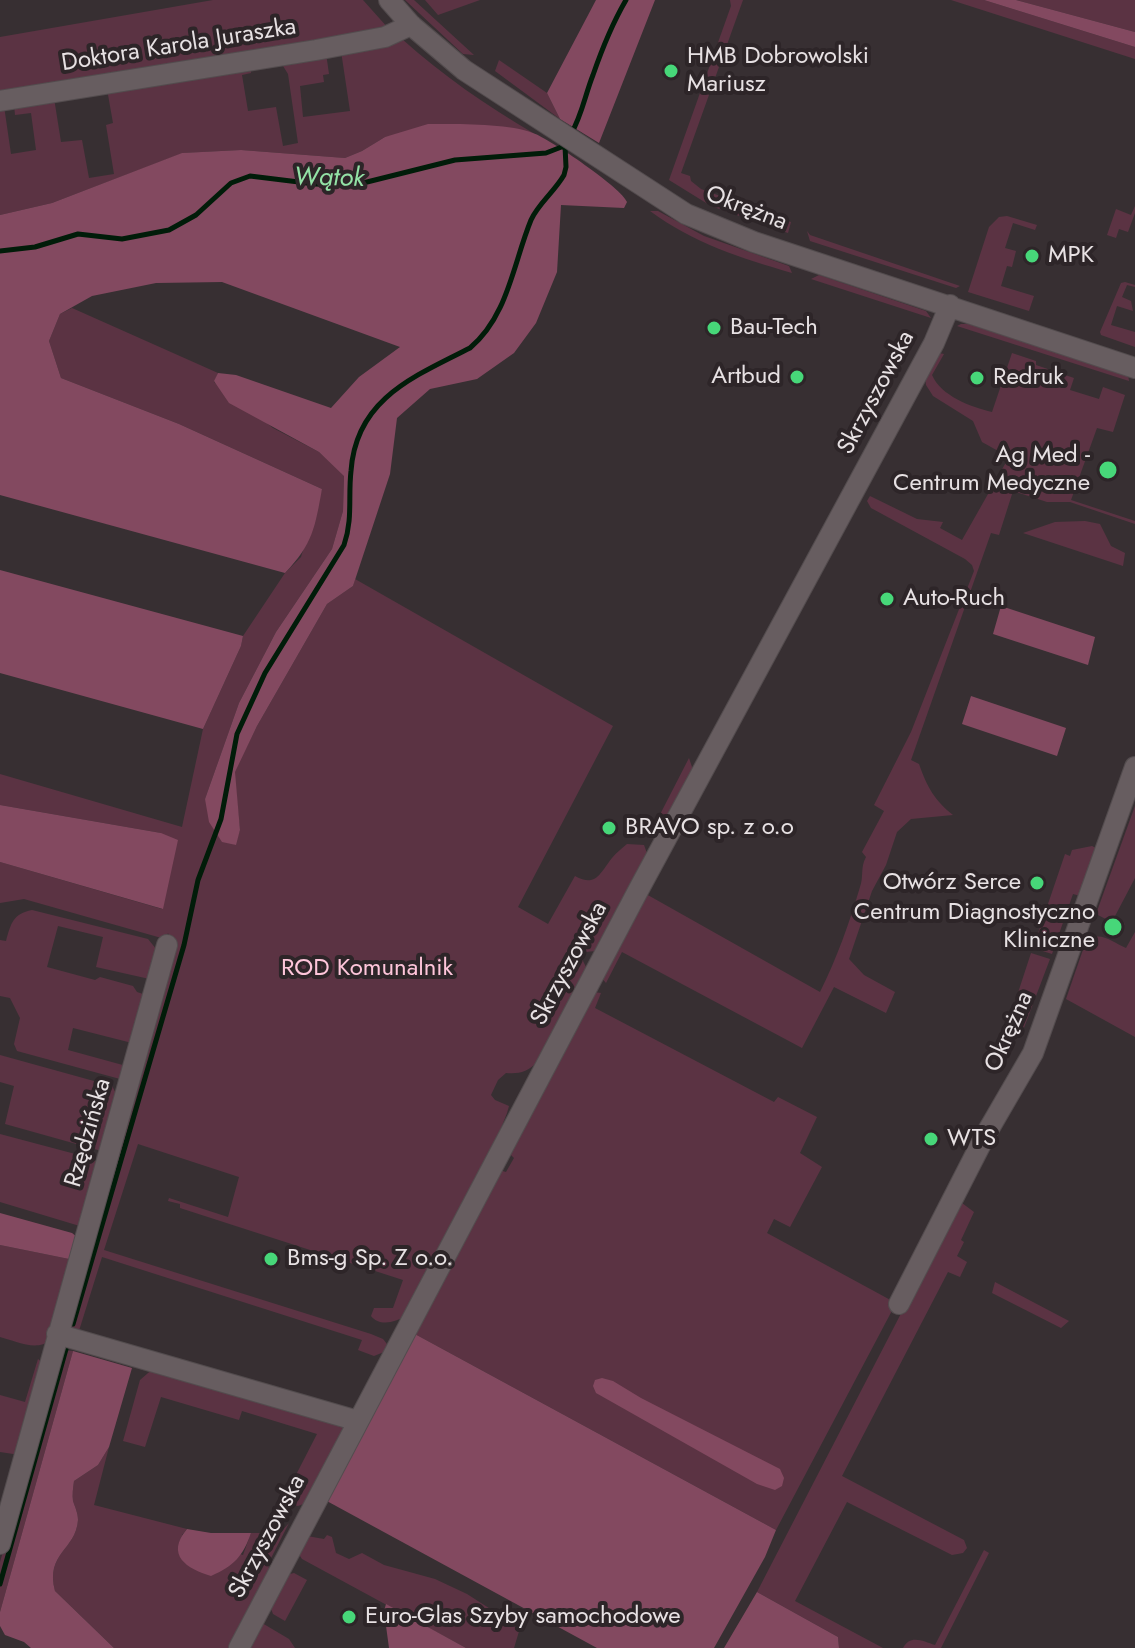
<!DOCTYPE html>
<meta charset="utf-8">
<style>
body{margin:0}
canvas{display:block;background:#372f32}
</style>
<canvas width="1135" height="1648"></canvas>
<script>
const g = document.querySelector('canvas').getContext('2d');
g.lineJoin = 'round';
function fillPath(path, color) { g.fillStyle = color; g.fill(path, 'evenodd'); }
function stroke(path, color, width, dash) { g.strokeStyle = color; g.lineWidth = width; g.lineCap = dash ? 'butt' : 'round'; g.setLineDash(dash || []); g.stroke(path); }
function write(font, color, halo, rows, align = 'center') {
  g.font = font + ' Jost,sans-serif'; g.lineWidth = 8; g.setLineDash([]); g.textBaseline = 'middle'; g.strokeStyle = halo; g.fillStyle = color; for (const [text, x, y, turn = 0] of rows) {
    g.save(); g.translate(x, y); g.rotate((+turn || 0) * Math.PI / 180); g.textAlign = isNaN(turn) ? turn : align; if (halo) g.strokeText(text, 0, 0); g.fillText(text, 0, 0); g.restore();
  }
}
fillPath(new Path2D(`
 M213,0H363L388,28L0,96V37Z
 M405,0H414L474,55L463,54Z
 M425,0H480L438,15Z
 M730,0H743L681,173L690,176L691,181L701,189L791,222L788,233L711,206L669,180L731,6Z
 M951,0H984L1135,47V59Z
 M1016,0H1135V32Z
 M402,39C443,76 486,105 533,133L477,125L385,137L362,151L345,158L241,150L183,153L52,203L0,215V107L4,106L11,154L36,150L31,113L15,115L14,104L54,98L61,142L82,140L89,178L114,174L106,125L113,123L107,89L250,65L251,73L242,75L248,111L276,107L283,146L298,143L288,74L280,61L326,53L329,74L323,75L324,82L300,86L303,117L350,111L341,51Z
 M499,60L547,93L560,119L495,71Z
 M1135,206V213L1128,232L1119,229L1116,238L1107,235L1116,209L1131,215Z
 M650,211H658L704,236L789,266L792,273C741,258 693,243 650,211Z
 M1007,216L1037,225L1035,230L1013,223L1005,248L1016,251L1012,267L1007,266L1001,286L1034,296L1029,311L968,292L989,227L999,217Z
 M807,231L810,235L960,286L956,288L810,241Z
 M819,275L926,311L931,318L811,279Z
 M1125,282L1135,285V287L1127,285L1122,297L1131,301L1133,311L1117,306L1111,325L1135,332V347L1101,335L1100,332L1121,283Z
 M72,308L218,373L214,382L273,428L319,452L344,475L343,511L332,549L276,632L239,703L205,799L235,845L240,830L234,772L257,726L327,604L353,586L355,579L613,726L518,907L548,924L575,876C596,888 600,873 612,858C616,853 622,848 627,844L644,845L648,856L595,951L586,952L582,959L586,967L583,974L537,1062C528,1072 519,1074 506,1073L498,1080L491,1095L495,1100L509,1106L507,1113L492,1151L406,1316C395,1322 380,1327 371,1316L374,1308H393L403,1280L180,1208V1204L168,1201L169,1198L228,1217L239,1177L138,1144L104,1250L371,1334L383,1339L387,1344L384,1352L374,1356L358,1350L362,1340L102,1257L78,1334L68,1326L173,943L168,933L165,939L24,899L0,903V862L162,909L161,833L0,805V774L182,827L203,729L241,646L243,636L285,573L301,557L322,489L179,424L61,378L49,341L60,314Z
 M961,324H968L1128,375L1129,381L957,326Z
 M939,353L944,354L932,375C941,396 971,407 992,412L1012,353L1036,361V365L1074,378L1070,390L1099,399L1103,387L1125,395L1113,432L1097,428L1071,500L1135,521V524L1070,502H1047L1013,491L999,535L991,533L911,760L919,764C927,787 935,801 953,815L911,819L897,832L886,865L872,891L849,959L864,975L895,992L886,1013L834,987L802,1048L622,952L606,983L601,977L646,894L820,992C837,958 849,924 860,887C864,876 860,868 866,857L862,852L884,811L874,805L911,732L974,571L972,565L965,559L871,508L867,501L870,496L917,519L943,522L940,528L962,540L1009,457L982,442L973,421L933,396L926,385L925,377Z
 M1085,521L1100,524L1111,546L1125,553L1123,566L1023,533L1055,522Z
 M689,758L694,773L659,832L650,834Z
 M1135,806V878L1114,918L1125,924L1121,927L1096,914Z
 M1092,846L1096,848L1084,897L1073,894L1052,954L1033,948L1065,854L1070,856L1072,850Z
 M32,910L148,939L161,955L154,980L96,967L103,937L58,926L47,967L95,980L100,977L133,986L137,992L143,994L136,1044L73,1028L68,1050L130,1067L120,1079L17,1051L14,1044L20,1018L10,998L0,996V940L6,941C11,923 13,914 32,910Z
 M1135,932V1037L1066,999L1086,941C1100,930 1112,942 1126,948Z
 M1031,953L1050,959L1022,1033L1016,1031L1023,1011L1013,1008Z
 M594,992L601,993L595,1008L774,1102L778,1097L817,1117L800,1153L822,1167L790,1227L774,1219L767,1233L896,1303L776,1530L413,1333L499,1170L506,1172L514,1158L509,1153Z
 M0,1055L112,1086L120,1101L105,1152L5,1124L14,1086L0,1082Z
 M0,1134L94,1159L97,1163L83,1227L0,1202Z
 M962,1203L974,1212L961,1240L964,1242L957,1256L967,1262L960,1277L948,1272L842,1476L964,1540L967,1548L963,1553L952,1555L847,1502L795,1601L883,1648H839L838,1637L757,1592L923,1271Z
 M0,1245L74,1260L50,1340C37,1352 16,1341 0,1337Z
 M995,1282L1069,1321L1061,1328L992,1293Z
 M62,1350L73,1351L0,1612V1562Z
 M38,1359L44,1364L33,1407L27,1409L24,1419L27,1427L20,1455L0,1452V1395L25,1402Z
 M155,1367L348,1428L306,1503L298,1506L282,1502L317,1434L242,1411L239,1420L161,1397L145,1447L123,1441L140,1380Z
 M109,1447L94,1505L187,1529L182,1535L243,1555L251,1533H280L289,1523L268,1564L271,1578L235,1648H114L55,1591C45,1553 76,1550 78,1520C78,1513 75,1507 73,1501C72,1494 73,1488 74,1481L98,1465Z
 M327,1535L332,1537L336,1553L349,1559L362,1553L384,1565L435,1579L467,1594L520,1628L514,1648H466L302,1559L298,1553L307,1536L324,1539Z
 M984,1550L989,1553L941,1648H903C910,1634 923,1641 935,1645Z
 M294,1573L307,1580L285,1621L273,1614L270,1606L286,1575Z
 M262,1623L289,1639L295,1648H248Z`), '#5b3343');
fillPath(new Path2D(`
 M596,0H655L599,143L560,119L547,93Z
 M984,0H1016L1135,32V47Z
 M428,124C455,124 508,123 533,133C550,139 623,189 627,202L624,208L561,205L557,272L536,323L514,353L477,379L430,389L397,418L390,474L353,586L327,604L257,726L235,772L240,830L236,845L222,842L209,822L205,799L239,703L276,632L332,549L343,511L344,476L319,452L229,403L214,381L218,373L236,375L331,408L359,377L400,347L222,282L156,283L92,296L60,314L49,341L61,378L179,424L322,489C315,527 313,544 285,573L0,495V215L52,203L182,153L241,150L345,158L362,151L385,137Z
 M0,570L243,636L241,646L203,729L0,673Z
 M1001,606L1095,637L1088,665L993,634Z
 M971,696L1066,728L1057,756L962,724Z
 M0,805L161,833L178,840L163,909L0,862Z
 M0,1213L72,1233L77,1237L74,1260L0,1245Z
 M413,1333L776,1530L765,1557L714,1648H597L325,1500Z
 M73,1351L132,1368L109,1447L98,1465L74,1481C73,1488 72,1495 73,1501C75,1507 78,1513 78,1520C76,1550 45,1553 55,1591L114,1648H31L24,1642L5,1635L0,1626V1612Z
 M602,1378L613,1381L641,1398L780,1469L784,1478L782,1486L775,1490L757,1484L596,1393L593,1386L595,1380Z
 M187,1529L211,1533H251C243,1556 234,1566 211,1576C187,1569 165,1555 187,1529Z
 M757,1592L838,1637L839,1648H724Z
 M386,1604L466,1648H389L384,1611Z`), '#834960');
stroke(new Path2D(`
 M571,134C582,115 585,95 593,75C602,49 612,24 626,0
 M0,251L35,247L78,234L122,239L169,230L196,215L231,183L250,176L315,184L355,185L455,160L546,153L564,146
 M73,1324L184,945L198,880L221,819L237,734L265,673L344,545C353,519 348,497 351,471C356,399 413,377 470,348C508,316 513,264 531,220C538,204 555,191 564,175L566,167L565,146
 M0,1584L66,1349`), '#011c09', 5);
const minor = new Path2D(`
 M389,0L411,25L464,70L686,214L754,242L1135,368
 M0,101L316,50L385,37L411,25
 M899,1304L986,1134L1033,1053L1135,767
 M57,1334L358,1421
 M0,1544L167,945
 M239,1648L640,887L934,343L950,305`);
stroke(minor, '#534c4e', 22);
stroke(minor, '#675d60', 20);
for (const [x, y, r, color] of [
 [671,71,8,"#47d779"],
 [1032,256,8,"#47d779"],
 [714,328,8,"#47d779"],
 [797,377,8,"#47d779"],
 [977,378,8,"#47d779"],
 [1108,470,10,"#47d779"],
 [887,599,8,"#47d779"],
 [609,828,8,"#47d779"],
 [1037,883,8,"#47d779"],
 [1113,927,10,"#47d779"],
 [931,1139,8,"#47d779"],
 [271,1259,8,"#47d779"],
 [349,1617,8,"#47d779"]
]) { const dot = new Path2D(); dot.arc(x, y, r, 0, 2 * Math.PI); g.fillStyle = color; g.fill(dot); stroke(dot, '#2d2528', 3); }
write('24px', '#e7e1e3', '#2d2528', [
 ["Doktora Karola Juraszka",179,46,-9],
 ["Okrężna",746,209,21],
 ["Skrzyszowska",877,393,-62],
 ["Skrzyszowska",570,964,-62],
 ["Okrężna",1010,1032,-66],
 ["Rzędzińska",89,1133,-74],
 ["Skrzyszowska",268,1537,-62]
]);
write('24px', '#e7e1e3', '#2d2528', [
 ["HMB Dobrowolski",687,57],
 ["Mariusz",687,85],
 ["MPK",1048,256],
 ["Bau-Tech",730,328],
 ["Artbud",781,377,"right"],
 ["Redruk",993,378],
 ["Ag Med -",1090,456,"right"],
 ["Centrum Medyczne",1090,484,"right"],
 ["Auto-Ruch",903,599],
 ["BRAVO sp. z o.o",625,828],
 ["Otwórz Serce",1021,883,"right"],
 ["Centrum Diagnostyczno",1095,913,"right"],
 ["Kliniczne",1095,941,"right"],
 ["WTS",947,1139],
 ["Bms-g Sp. Z o.o.",287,1259],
 ["Euro-Glas Szyby samochodowe",365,1617]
], 'left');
write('24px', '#fec5da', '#2d2528', [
 ["ROD Komunalnik",367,969]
]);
write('italic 26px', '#93e2a6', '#2d2528', [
 ["Wątok",329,179,1]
]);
</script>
